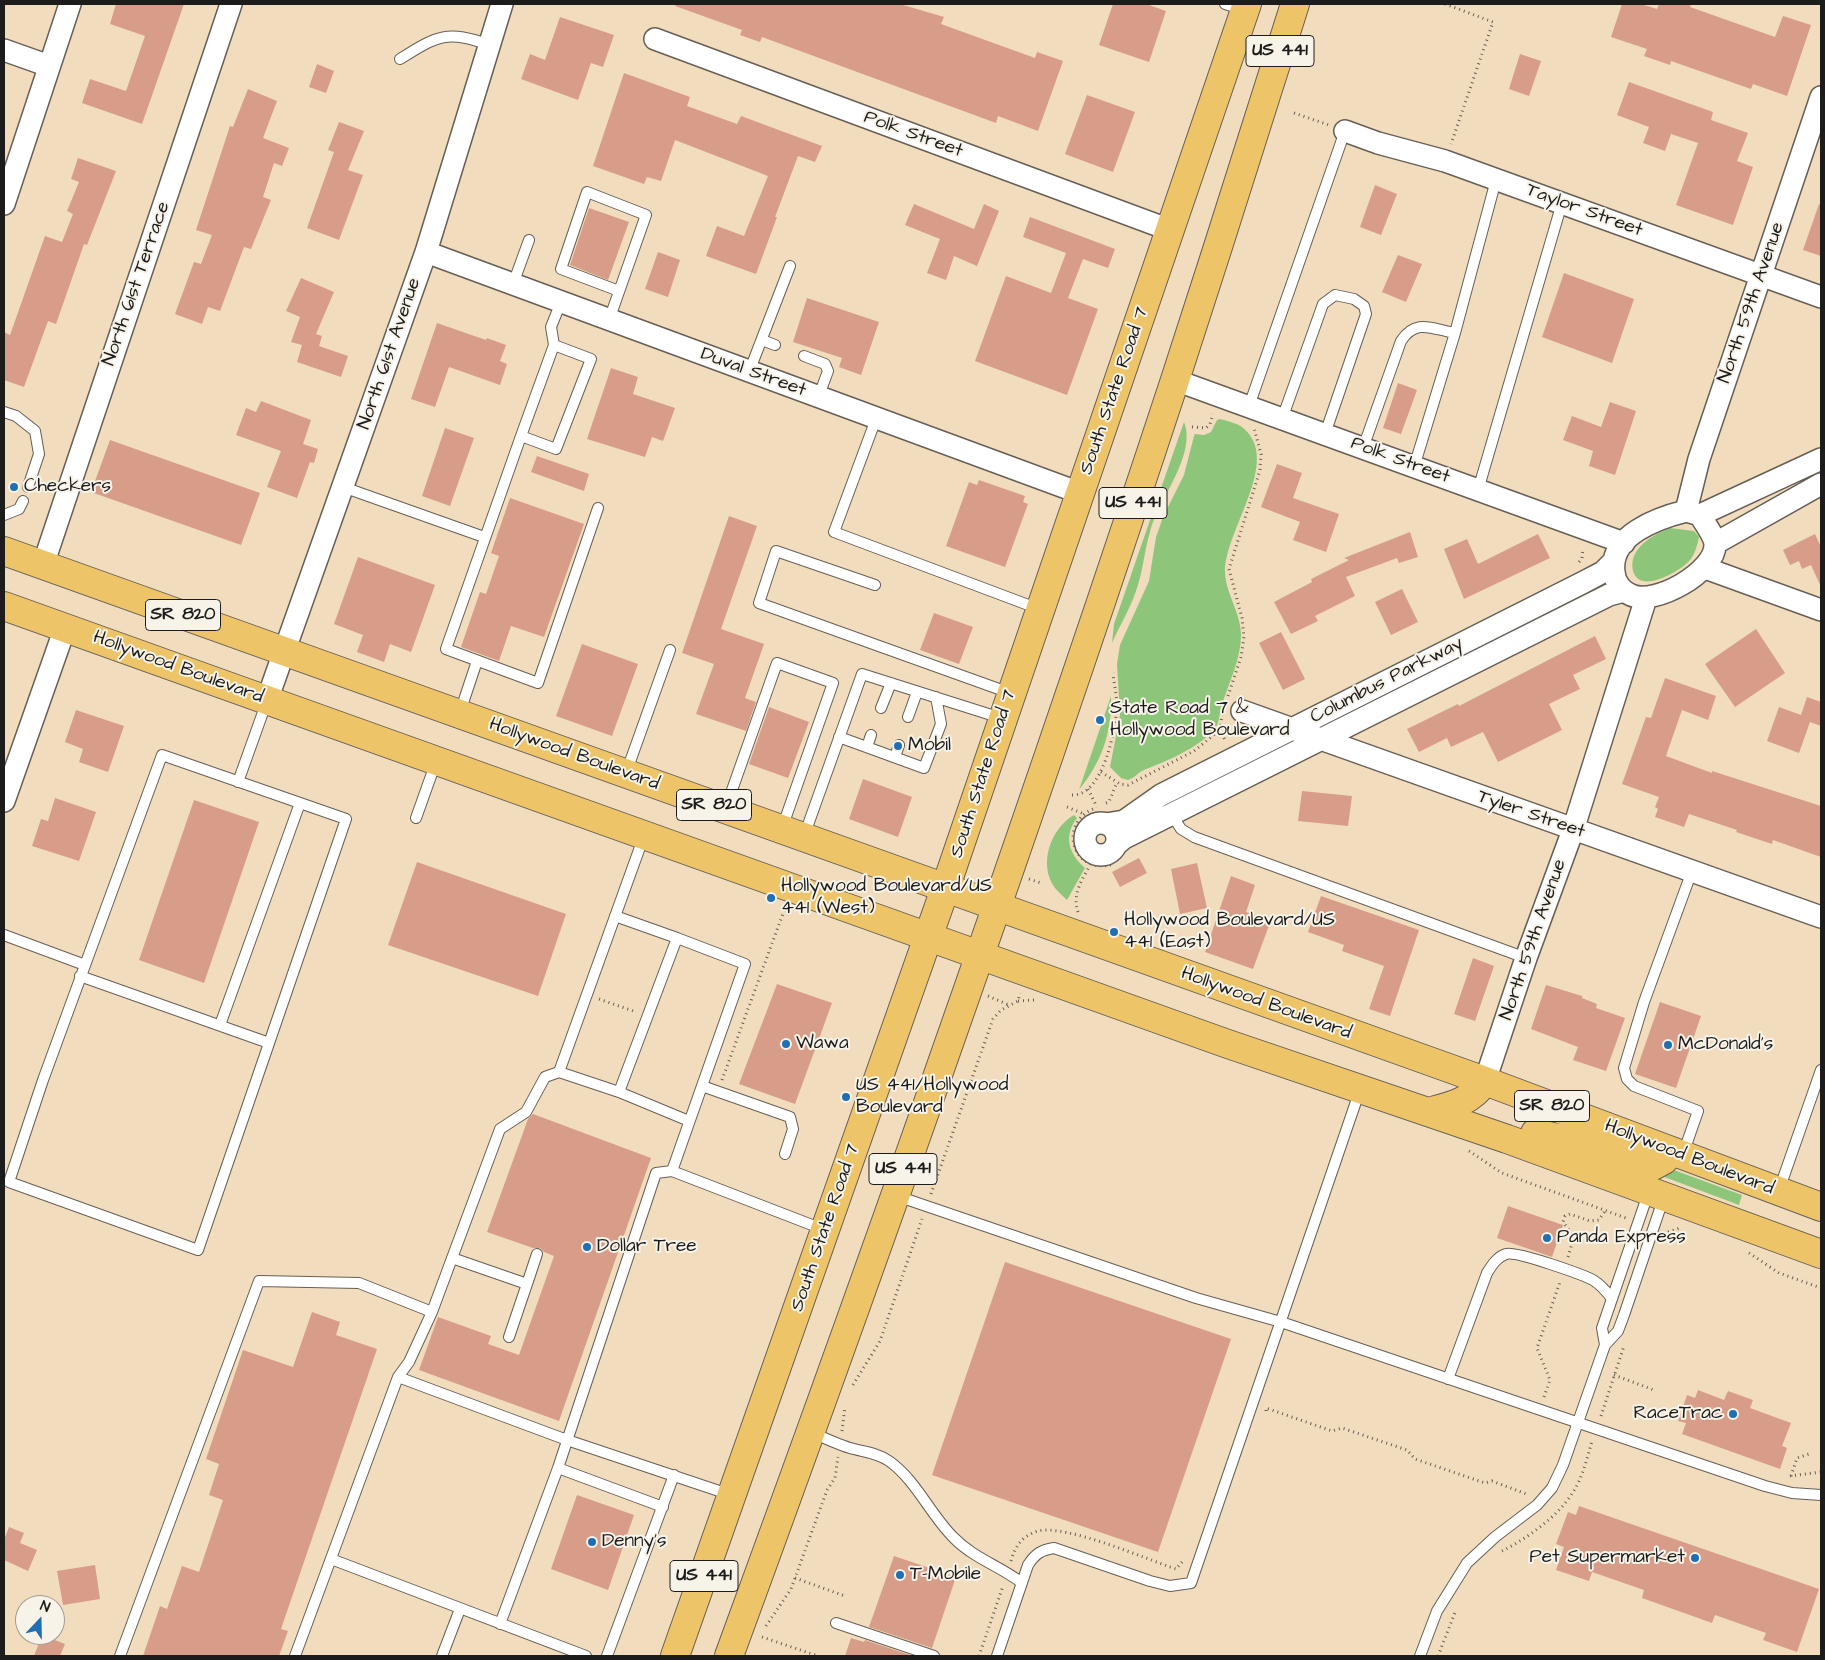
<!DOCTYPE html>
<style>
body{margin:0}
#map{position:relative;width:1825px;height:1660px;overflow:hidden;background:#f2dcbe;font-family:"Architects Daughter",sans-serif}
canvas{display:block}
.frame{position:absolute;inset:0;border:5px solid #1c1c1c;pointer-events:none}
.north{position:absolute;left:15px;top:1595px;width:50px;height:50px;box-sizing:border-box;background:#f7f3e8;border:1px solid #9f9d96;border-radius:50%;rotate:21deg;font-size:14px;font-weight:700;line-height:20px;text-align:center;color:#1c1c1c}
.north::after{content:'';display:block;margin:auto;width:18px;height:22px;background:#1f6fb2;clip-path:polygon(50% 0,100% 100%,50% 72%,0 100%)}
</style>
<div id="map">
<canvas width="1825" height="1660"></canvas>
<div class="frame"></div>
<div class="north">N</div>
</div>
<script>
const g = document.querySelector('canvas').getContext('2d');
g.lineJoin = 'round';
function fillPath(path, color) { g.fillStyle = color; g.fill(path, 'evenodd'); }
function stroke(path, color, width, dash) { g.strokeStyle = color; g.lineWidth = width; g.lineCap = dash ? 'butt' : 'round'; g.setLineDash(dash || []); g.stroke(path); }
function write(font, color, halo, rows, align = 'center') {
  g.font = font + ' "Architects Daughter",sans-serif'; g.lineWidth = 4; g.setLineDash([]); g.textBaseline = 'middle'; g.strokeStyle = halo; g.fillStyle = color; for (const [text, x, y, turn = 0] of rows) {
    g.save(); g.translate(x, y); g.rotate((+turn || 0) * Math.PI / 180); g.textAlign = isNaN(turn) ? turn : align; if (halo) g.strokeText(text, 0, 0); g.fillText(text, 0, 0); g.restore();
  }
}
fillPath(new Path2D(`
 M1220,419C1227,421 1236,423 1242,427C1284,460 1224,530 1225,573C1226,594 1241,613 1241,635C1241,659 1229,682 1222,705C1219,712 1220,724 1214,730C1196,749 1167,761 1144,770C1137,773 1135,778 1128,780L1121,778L1110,767L1120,715L1117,664L1120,645L1149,581L1156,537L1163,517L1184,475L1194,436L1195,434L1204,435L1211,432L1217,420Z
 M1184,422C1197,455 1158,500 1150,532C1144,552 1143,572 1136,591C1130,609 1120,625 1112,643L1114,624Z
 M1670,528L1694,531L1699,537C1697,547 1694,558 1686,564C1677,572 1652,586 1640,580C1636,578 1634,574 1633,571C1628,548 1653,535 1670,528Z
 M1111,696C1112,733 1102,761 1079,790Z
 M1074,815L1077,818C1063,836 1069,854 1085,868L1067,900C1063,896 1058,892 1055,888C1038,865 1050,829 1074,815Z
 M1671,1169L1742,1195L1739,1205L1659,1175Z`), '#8dc67a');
fillPath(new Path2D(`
 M116,4H184L142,124L82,103L90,79L126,91L145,36L110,24Z
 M676,4H900L944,17L941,24L1035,58L1037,52L1063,61L1038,131L998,116L996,123L762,37L760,42L740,35L742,30L675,6Z
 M1113,4H1146L1166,11L1149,62L1099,45Z
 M1622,4H1641L1657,9L1659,4H1691L1690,7L1775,37L1783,16L1811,25L1787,96L1753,84L1751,89L1671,61L1670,65L1644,56L1647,49L1611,37Z
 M560,17L614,35L603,67L591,63L578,100L521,79L530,54L545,60Z
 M1520,54L1541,61L1529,96L1509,89Z
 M317,64L334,71L326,93L309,87Z
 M624,73L690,97L687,106L737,124L741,116L822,146L815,162L798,156L775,217H777L756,274L706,256L717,226L744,236L768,176L675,140L661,181L647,177L644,184L593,166Z
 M1629,82L1713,112L1711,120L1748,133L1737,161L1753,167L1733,225L1676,205L1698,143L1671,134L1665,151L1643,143L1649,127L1617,115Z
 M248,89L277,101L263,138L289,148L282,166L274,163L263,197L271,200L251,249L244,247L220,311L208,307L202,324L175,314L194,262L201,264L212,235L196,230L230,126L233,127Z
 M1087,95L1135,112L1113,172L1065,154Z
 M339,122L364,131L348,170L363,175L339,240L307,228L334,152L328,150Z
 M78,158L116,171L87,245L84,244L56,324L48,321L24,387L4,380V332L10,335L45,236L62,242L73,214L67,211L79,182L71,179Z
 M1375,185L1397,194L1381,235L1360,227Z
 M914,204L974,229L984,204L999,211L977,266L954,256L946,280L927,273L940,239L905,225Z
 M1819,204L1821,205V256L1803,250Z
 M589,208L629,222L608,280L570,265Z
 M1030,217L1115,249L1108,268L1083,259L1068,298L1098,309L1067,395L975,361L1006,276L1051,293L1066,253L1023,237Z
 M658,252L680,260L668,297L645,289Z
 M1398,255L1422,264L1406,302L1382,292Z
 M1564,273L1634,299L1612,363L1542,337Z
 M301,278L334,292L316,334L322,336L319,346L348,356L341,377L297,362L302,345L291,342L300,317L286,311Z
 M807,298L879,322L861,375L839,367L842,358L793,342Z
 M437,323L486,340L487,338L506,345L500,361L507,364L500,385L449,367L435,407L411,399Z
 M611,368L638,377L633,394L675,408L663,441L652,437L645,457L587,439Z
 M1398,383L1417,390L1401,434L1383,428Z
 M261,401L311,420L303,444L318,449L314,463L310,462L297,498L267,487L281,451L236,435L246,408L256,412Z
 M1610,402L1636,411L1615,475L1589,466L1593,451L1563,440L1572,416L1601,427Z
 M445,428L474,438L450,506L422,496Z
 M110,440L260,493L241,545L91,492Z
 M537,456L589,474L584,491L531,472Z
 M1277,464L1302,473L1293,498L1339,514L1326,552L1293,540L1300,522L1261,507Z
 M979,480L1025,496L1023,502L1028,504L1005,567L946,546L969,482L977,485Z
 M510,498L584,524L544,637L511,626L499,661L461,647L480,592L486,594L499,556L491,553Z
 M729,516L757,526L721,629L764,644L745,698L756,702L746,731L696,714L714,664L682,653Z
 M1410,532L1418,557L1399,563L1397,558L1346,577L1355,596L1315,616L1318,621L1291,634L1274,602L1312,582L1311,579L1349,560L1344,558Z
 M1538,534L1550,558L1464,599L1444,549L1467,539L1478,564Z
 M1815,534L1821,547V587L1811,565L1802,569L1799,561L1790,565L1783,550Z
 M358,557L435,585L411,652L390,644L384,662L357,652L363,635L334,624Z
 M1402,589L1418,622L1391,635L1375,602Z
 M934,613L973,627L959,664L920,650Z
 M1756,629L1785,673L1735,707L1705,664Z
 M1281,632L1305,679L1283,690L1259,643Z
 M1595,636L1606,659L1573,675L1580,689L1549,704L1562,730L1498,762L1483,732L1451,747L1447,738L1419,752L1407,729L1458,704L1459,706Z
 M582,644L638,664L612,736L556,716Z
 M1665,678L1716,696L1708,720L1682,710L1666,756L1712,773V771L1821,806V857L1773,840L1772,844L1736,832L1737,830L1689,814L1684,827L1655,817L1658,809L1655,807L1659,797L1622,784L1646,717L1651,718Z
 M1807,697L1821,702V726L1810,722L1799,753L1767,741L1779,707L1801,715Z
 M769,707L809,722L788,778L749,764Z
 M76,710L124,726L108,772L79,762L83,749L65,742Z
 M863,779L912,797L898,837L849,819Z
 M1302,791L1352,796L1348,826L1298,821Z
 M55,798L96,812L79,861L32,846L41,819L48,821Z
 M194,800L259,822L204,983L139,960Z
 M1139,858L1147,873L1120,887L1112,872Z
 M417,862L566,914L538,996L388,945Z
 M1197,863L1207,908L1180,914L1171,869Z
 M1231,876L1255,885L1246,912L1271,920L1253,969L1205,952Z
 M1321,896L1419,930L1390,1016L1369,1009L1384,966L1342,951L1344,945L1308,932Z
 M1473,958L1494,966L1475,1021L1454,1014Z
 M777,984L832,1003L795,1104L739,1084Z
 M1546,985L1582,996V998L1597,1004L1596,1008L1625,1018L1606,1071L1573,1060L1578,1047L1531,1029Z
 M1660,1002L1701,1016L1676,1088L1635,1074Z
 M533,1114L651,1158L559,1421L419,1370L438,1317L491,1336L488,1344L519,1355L554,1256L544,1252L540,1248H533L487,1232L528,1119Z
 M1508,1206L1563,1225L1552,1257L1497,1238Z
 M1005,1262L1231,1339L1158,1552L932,1475Z
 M312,1312L340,1322L336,1335L377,1349L281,1629L288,1631L279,1656H143L160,1606L167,1609L182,1566L199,1572L223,1500L209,1495L219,1464L206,1459L243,1350L293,1367Z
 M1698,1390L1724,1400L1728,1391L1753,1400L1750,1408L1791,1423L1782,1446L1787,1448L1780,1469L1682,1434L1686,1423L1678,1421L1687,1395L1695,1398Z
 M577,1495L634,1515L608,1590L551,1569Z
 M1579,1506L1819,1589L1797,1652L1763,1640L1766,1633L1715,1615L1712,1623L1642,1598L1644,1590L1592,1572L1589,1581L1556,1570L1564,1547L1556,1544L1568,1512L1576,1515Z
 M9,1527L24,1533L20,1543L37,1550L28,1571L4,1560V1540Z
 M894,1556L956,1577L932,1648L869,1627Z
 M95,1565L100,1599L63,1605L57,1571Z
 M42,1635L65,1644L60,1656H34Z
 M851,1638L864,1642L865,1640L913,1656H845Z`), '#d89d89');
const service = new Path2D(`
 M1225,4L1244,10
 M400,59C438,35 447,30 490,45
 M513,284L529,240
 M609,320L646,215L587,192L561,269L619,291
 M1455,333L1496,180
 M762,340L775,345
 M554,345L591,359L556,449L521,436Z
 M554,345L551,327L561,302
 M804,356L825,364L828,371L818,398
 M749,372L790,266
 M1249,406L1345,131
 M4,412L16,416L35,431L39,454L28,487
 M876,419L834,532L1039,609
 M1282,419L1323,304L1335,295L1354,299L1364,306L1366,314L1325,434
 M521,436L446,649L538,683L598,508
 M1363,448L1401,341C1416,318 1432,329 1455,333L1414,467
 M343,487L484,537
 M1478,490L1562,203
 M4,515L19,509L23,501
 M875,585L776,551L759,603L1010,693
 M881,708L891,683
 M460,712L477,661
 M908,717L917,692
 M839,737L924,768L941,724L936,697
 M867,747L871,735
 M162,755L346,819L198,1250L9,1182L43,1080Z
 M895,757L899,745
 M626,773L670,650
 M238,782L267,701
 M726,807L777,663L833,683L782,828
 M1172,815L1181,829L1194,837L1526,958
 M416,818L436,762
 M804,836L862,674L1001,718
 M4,935L85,965
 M80,976L269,1043
 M220,1025L300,803
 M559,1072L644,836
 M702,1086L790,1117L793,1129L785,1154
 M619,1092L689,1121
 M1683,1154L1698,1111L1634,1086L1627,1079L1624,1068L1644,1002L1692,871
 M672,1171L825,1230
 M1779,1190L1821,1070
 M897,1196L1196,1298L1281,1322L1765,1486L1792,1493L1821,1495
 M452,1258L527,1284L509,1337
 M527,1284L537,1254
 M1605,1345L1602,1328L1649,1191
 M398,1377L409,1362L432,1312L500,1129L526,1112L545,1077L559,1072L619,1092L677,938L615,916
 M1448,1379L1487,1273C1492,1265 1497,1257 1506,1254C1517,1251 1581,1274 1593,1280C1601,1285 1607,1292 1612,1299
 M811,1432C824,1438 837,1444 850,1448C864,1452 878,1453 889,1461C916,1480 930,1514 953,1537C973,1558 1000,1566 1022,1583
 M558,1468L663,1507
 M331,1559L586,1656
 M836,1623L934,1656
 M500,1624L558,1468L656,1173L672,1171L745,964L677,938
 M120,1656L259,1281L359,1283L432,1312
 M295,1656L398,1377L567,1440L731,1495
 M442,1656L460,1609
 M607,1656L674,1475
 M997,1656L1028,1565C1035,1554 1041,1550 1054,1548L1150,1581L1170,1586L1191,1583L1360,1090
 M1420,1656L1437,1611L1467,1563L1495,1537L1537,1505L1552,1488L1563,1465L1605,1345L1618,1331L1624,1315L1664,1197`);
const minor = new Path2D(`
 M655,39L1170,230
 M4,50L49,66
 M1345,131L1378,143L1445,161L1821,297
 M4,204L70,4
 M426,252L1080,493
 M1175,380L1624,543
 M1686,511L1699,459L1821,97
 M1686,511L1700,515C1704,523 1715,536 1715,545C1715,572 1655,606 1631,595C1622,591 1615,583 1614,572C1609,535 1658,518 1686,511Z
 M1700,515L1821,459
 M1716,543L1821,484
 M43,565L231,4
 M1705,568L1821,610
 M267,700L426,252L502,4
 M1242,711L1821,917
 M4,801L65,628
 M1085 839a16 16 0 1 1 32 0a16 16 0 1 1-32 0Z
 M1106,824L1124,821L1161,795L1582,583L1603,572L1614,561
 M1117,844L1124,838L1609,595L1624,591
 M1485,1081L1526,958L1573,830L1646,598`);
const primary = new Path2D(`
 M675,1656L945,889L1247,4
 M729,1656C884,1233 1034,808 1175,380C1216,255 1255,129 1295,4`);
const trunk = new Path2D(`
 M4,551L1485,1081L1821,1207
 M4,606L1225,1043L1507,1139L1821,1254
 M1428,1112C1451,1106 1471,1102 1485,1081
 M1535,1133L1566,1140L1625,1161L1653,1166L1664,1160L1672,1151`);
stroke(service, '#675f55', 12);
stroke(minor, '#675f55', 24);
stroke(primary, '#675f55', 30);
stroke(trunk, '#675f55', 30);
stroke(new Path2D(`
 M1445,4L1493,22L1451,144
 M1294,113L1329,125
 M1192,427L1206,428L1210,424L1213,414
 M1579,562L1582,558L1583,549
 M1228,696L1241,657L1244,637L1242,618L1229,569L1260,470L1261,454L1254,428
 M1222,714L1220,730L1226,742
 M1101,772L1120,784L1128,785L1194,751L1220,730
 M1088,789L1097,807
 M1072,795C1103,796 1115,731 1117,708C1117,696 1114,684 1113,673
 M1106,803L1109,802L1117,782
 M1067,807L1084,814
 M1093,809C1057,825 1073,876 1114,864
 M1029,879L1041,883
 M1078,912C1072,894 1082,880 1090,865
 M988,996L1009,1005
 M599,999L636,1012
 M1018,1001L1034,1000
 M722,1080L785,908
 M1469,1151L1502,1173L1626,1218
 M931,1194L993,1019L1001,1010L1018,1001L1020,993
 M1668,1232L1680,1228
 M1749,1253L1779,1273L1821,1288
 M1568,1257L1574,1237L1563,1222L1565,1216L1570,1214L1590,1221L1599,1220L1605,1211
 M1614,1375L1654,1390
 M853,1385L880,1341L922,1219
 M1544,1397L1550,1380L1537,1348L1560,1282
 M1266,1411V1408L1332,1431L1342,1428L1407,1450L1415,1459L1485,1483L1492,1481L1529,1495
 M1601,1416L1624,1346
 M842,1431L845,1407
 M1790,1476L1821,1472
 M1791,1476L1797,1458L1812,1453
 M1502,1551C1526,1539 1558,1517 1573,1492C1583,1477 1587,1458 1592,1441
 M1011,1561C1015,1546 1022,1536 1038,1531C1066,1524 1146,1559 1176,1569L1182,1562
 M795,1578L845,1596
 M766,1626L791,1589L827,1490L835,1478L838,1457
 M762,1637L818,1656
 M979,1656L1003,1586
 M1438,1656L1456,1610`), '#675f55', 3, [1, 4]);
stroke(service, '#fff', 10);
stroke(minor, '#fff', 21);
stroke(primary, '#eec469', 28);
stroke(trunk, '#eec469', 28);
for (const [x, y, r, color] of [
 [14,487,5,"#1f6fb2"],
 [1100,720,5,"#1f6fb2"],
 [898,746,5,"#1f6fb2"],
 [771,898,5,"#1f6fb2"],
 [1114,932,5,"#1f6fb2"],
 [786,1044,5,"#1f6fb2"],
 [1668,1045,5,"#1f6fb2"],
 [846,1097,5,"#1f6fb2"],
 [1547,1238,5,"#1f6fb2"],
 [587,1247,5,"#1f6fb2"],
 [1733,1414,5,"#1f6fb2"],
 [592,1542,5,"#1f6fb2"],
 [1695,1558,5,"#1f6fb2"],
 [900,1575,5,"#1f6fb2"]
]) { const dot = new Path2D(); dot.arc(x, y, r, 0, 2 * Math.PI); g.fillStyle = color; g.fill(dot); stroke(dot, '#f7f3e8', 2); }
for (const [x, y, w] of [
 [1280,51,68],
 [1133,503,68],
 [183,615,75],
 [714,805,75],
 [1552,1106,75],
 [903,1169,68],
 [704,1576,68]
]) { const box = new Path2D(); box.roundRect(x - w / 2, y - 15.5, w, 31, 4); g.fillStyle = '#f7f3e8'; g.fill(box); stroke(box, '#1c1c1c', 1); }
write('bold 18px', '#1c1c1c', null, [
 ["US 441",1280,51],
 ["US 441",1133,503],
 ["SR 820",183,615],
 ["SR 820",714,805],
 ["SR 820",1552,1106],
 ["US 441",903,1169],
 ["US 441",704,1576]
]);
write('19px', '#1c1c1c', '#f7f3e8', [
 ["Polk Street",913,135,20],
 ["Taylor Street",1584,211,20],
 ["North 61st Terrace",137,284,-71],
 ["North 59th Avenue",1752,303,-71],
 ["North 61st Avenue",390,354,-71],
 ["Duval Street",753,373,20],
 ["South State Road 7",1115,391,-71],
 ["Polk Street",1400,461,20],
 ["Hollywood Boulevard",178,668,20],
 ["Columbus Parkway",1387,681,-27],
 ["Hollywood Boulevard",574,755,20],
 ["South State Road 7",984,774,-72],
 ["Tyler Street",1531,815,19],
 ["North 59th Avenue",1534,940,-71],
 ["Hollywood Boulevard",1266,1004,20],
 ["Hollywood Boulevard",1689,1158,21],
 ["South State Road 7",826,1228,-71]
]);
write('19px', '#1c1c1c', '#f7f3e8', [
 ["Checkers",24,487],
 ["State Road 7 &",1110,709],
 ["Hollywood Boulevard",1110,731],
 ["Mobil",908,746],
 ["Hollywood Boulevard/US",781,887],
 ["441 (West)",781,909],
 ["Hollywood Boulevard/US",1124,921],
 ["441 (East)",1124,943],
 ["Wawa",796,1044],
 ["McDonald's",1678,1045],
 ["US 441/Hollywood",856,1086],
 ["Boulevard",856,1108],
 ["Panda Express",1557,1238],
 ["Dollar Tree",597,1247],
 ["RaceTrac",1723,1414,"right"],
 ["Denny's",602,1542],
 ["Pet Supermarket",1685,1558,"right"],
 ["T-Mobile",910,1575]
], 'left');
</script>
